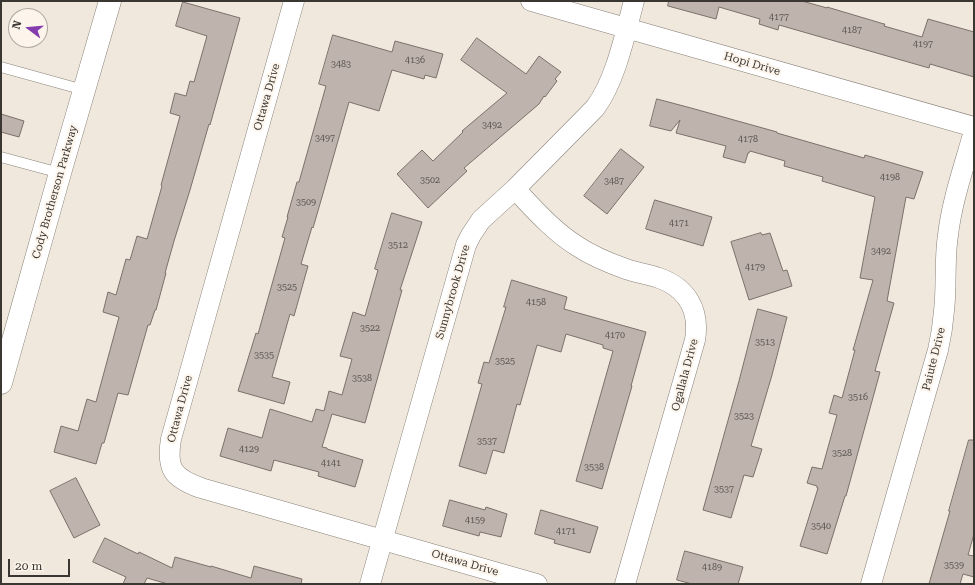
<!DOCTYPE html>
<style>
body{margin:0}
#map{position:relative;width:975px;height:585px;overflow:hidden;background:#f0e8dd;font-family:"Roboto Serif",serif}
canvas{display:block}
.frame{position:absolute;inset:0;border:2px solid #3a3733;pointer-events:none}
.north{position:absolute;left:8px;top:8px;width:40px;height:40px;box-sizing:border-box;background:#fdf5eb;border:1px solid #afa9a1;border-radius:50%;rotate:286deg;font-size:11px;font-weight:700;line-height:16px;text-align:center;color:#3a3733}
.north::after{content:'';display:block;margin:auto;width:14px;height:18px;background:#843cae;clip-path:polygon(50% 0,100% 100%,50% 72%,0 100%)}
.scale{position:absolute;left:8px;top:559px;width:62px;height:18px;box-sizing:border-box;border:2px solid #3a3733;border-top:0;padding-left:5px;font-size:12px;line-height:14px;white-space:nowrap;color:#3a3733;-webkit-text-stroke:3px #fdf5eb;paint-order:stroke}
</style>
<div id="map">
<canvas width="975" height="585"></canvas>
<div class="frame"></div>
<div class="north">N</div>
<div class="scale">20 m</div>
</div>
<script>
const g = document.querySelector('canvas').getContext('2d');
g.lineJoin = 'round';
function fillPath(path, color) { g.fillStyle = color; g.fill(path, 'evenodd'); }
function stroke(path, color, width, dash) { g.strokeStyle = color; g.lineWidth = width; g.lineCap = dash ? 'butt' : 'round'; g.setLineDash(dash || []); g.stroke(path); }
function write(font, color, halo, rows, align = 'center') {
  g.font = font + ' "Roboto Serif",serif'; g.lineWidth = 4; g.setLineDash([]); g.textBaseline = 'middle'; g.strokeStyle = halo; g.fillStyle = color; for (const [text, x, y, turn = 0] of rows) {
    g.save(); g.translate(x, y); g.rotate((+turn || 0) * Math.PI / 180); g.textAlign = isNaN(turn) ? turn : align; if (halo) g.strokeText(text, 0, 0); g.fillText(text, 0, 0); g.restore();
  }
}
const building = new Path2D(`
 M669,1H802L827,8V7L884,24H885L884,26L922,37L928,19L974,32V77L930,64L929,68L779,25L778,30L759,24L760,19L719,7L716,19L668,6Z
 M183,2L240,18L210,125L209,124L190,190L174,241L165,273H166L156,310H155L150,325H148L128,395L118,393L104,443H102L96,464L54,452L61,426L78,431L87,399L96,402L119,317L103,312L108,292L116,295L126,259L130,260L137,236L147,239L162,186L161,185L180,116L170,113L175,93L186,96L190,81L194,82L207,36L176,26Z
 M333,35L392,52L395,41L443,54L436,78L425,75L424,79L392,70L379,111L349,102L322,197L313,228L312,227L301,264L308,266L294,316L290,314L272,377L290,382L284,404L238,391L256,333L258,334L285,238L282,237L288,217H287L297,182H299L326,86L319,84Z
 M477,38L526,74L539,56L561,72L555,79L557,81L545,97L544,96L539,104L464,168L467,171L428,208L397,174L422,150L433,161L463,132L462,131L507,93L461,60Z
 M657,99L691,108L777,132V133L864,158L865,155L923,172L914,199L906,197L887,301L894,303L875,371L880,372L846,496H845L827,554L800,546L818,488H817V486L807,483L812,467L822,469L837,415L829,413L834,395L842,398L855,350H853L873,280L860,278L875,197L822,181L823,177L784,166L785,161L750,151L749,153H748L745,163L723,157L726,146L676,133L680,120L671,131L650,126Z
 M1,114L24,121L19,137L1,132Z
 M621,149L644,167L607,214L584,196Z
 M655,200L712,217L703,246L646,229Z
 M392,213L422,222L400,290H402L365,423L332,414L322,447L327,448V449L363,460L355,487L318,476L319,472L274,460L271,471L220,456L228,428L262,438L270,409L312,422L316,409L324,411L329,391L342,395L352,359L340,356L353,312L365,316L378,270L375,269Z
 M761,233L762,235L770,233L783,271L787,270L792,286L749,300L731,242Z
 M512,280L567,297L564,309L646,332L631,386H632L602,489L576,481L613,351L603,348V345L566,334L561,352L537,345L520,405L517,404L504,453L493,450L486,474L459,466L482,384L478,383L484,362L489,363L506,307H504Z
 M758,309L787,317L772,375L751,446L762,449L753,477L744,475L731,518L703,510L739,381Z
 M969,440H974V534L968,555L974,556V577L963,574L960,584H929L950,511H949Z
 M76,478L100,525L74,538L50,491Z
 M450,500L485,510L486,507L507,514L501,537L480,532L479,536L443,526Z
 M541,510L598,527L590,553L554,543L555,540L535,534Z
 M105,538L138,554L139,552L172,568L175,557L211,567V566L251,578L254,566L302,579L301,584H168L147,578L144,584H123L126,577L93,562Z
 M685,551L743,567L738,584H692L677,580Z`);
fillPath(building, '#bfb3ad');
stroke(building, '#7b706a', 1);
const service = new Path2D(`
 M1,67L84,90
 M1,157L60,173`);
const minor = new Path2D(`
 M294,1L171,439C166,469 173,478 201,488L537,584
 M531,1L974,127
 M515,189C534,209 553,231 577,246C592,256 609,263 626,269C637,273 648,274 659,278C687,288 700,310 695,340L625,584
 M370,584L466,245L471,235L481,220L515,189L595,108C616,80 625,34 634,1
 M871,584L938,350C941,337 943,324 944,311C947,286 944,260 948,235C952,200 965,164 974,131`);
const secondary = new Path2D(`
 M1,383L60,173L110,1`);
stroke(service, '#898279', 11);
stroke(minor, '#898279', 21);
stroke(secondary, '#898279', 23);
stroke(service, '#fff', 10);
stroke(minor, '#fff', 20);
stroke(secondary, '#fff', 22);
write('9px', '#5b5652', null, [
 ["4177",779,17],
 ["4187",852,30],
 ["4197",923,44],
 ["4136",415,60],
 ["3483",341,64],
 ["3492",492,125],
 ["3497",325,138],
 ["4178",748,139],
 ["4198",890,177],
 ["3502",430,180],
 ["3487",614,181],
 ["3509",306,202],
 ["4171",679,223],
 ["3512",398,245],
 ["3492",881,251],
 ["4179",755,267],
 ["3525",287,287],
 ["4158",536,302],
 ["3522",370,328],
 ["4170",615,335],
 ["3513",765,342],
 ["3535",264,355],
 ["3525",505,361],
 ["3538",362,378],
 ["3516",858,397],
 ["3523",744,416],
 ["3537",487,441],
 ["4129",249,449],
 ["3528",842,453],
 ["4141",331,463],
 ["3538",594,467],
 ["3537",724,489],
 ["4159",475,520],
 ["3540",821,526],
 ["4171",566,531],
 ["3539",954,565],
 ["4189",712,567]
]);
write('11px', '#3a3733', '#fdf5eb', [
 ["Hopi Drive",752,64,16],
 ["Ottawa Drive",267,97,-74],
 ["Cody Brotherson Parkway",55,192,-74],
 ["Sunnybrook Drive",453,292,-74],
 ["Paiute Drive",934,359,-76],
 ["Ogallala Drive",685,375,-75],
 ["Ottawa Drive",180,409,-75],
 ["Ottawa Drive",465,563,16]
]);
</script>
